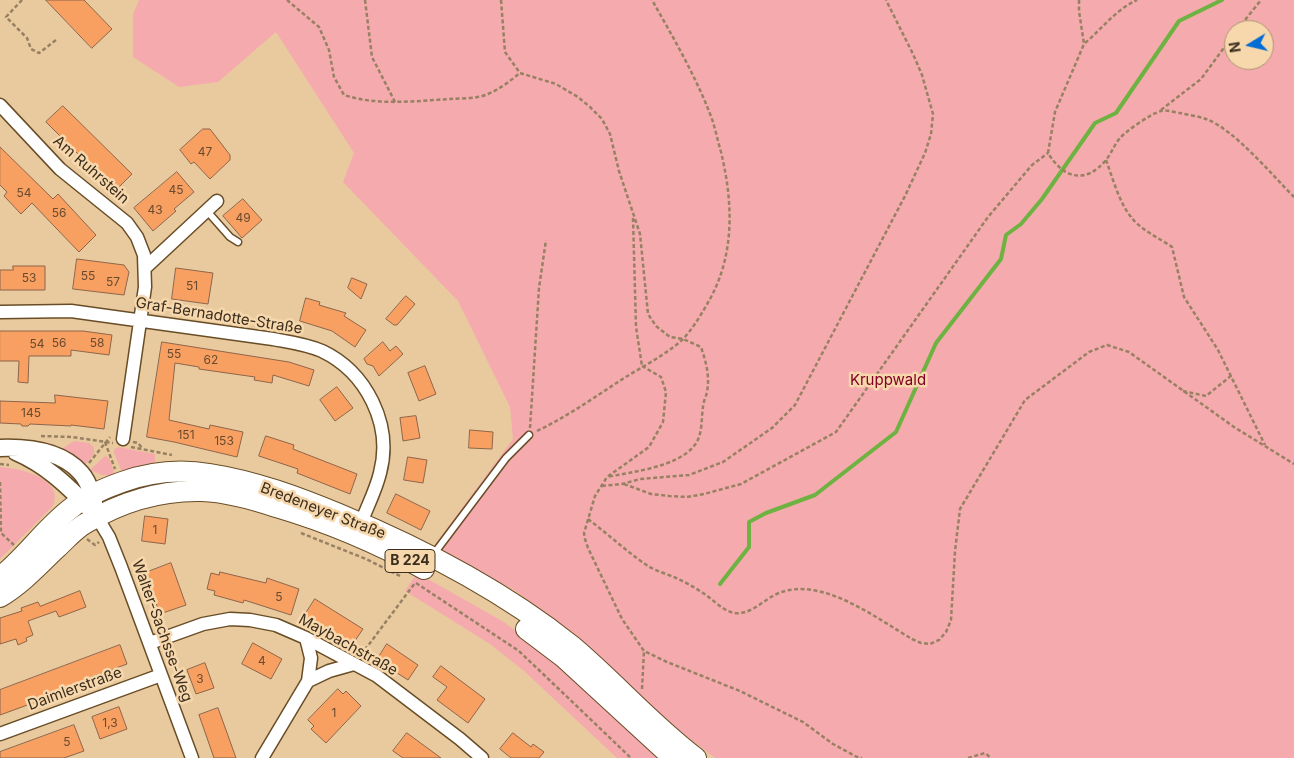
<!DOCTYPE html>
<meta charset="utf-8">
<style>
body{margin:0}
#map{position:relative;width:1294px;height:758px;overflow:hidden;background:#e9ca9f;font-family:Inter,sans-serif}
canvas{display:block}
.north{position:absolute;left:1224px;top:20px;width:50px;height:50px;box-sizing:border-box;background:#f7d7ac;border:1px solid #ac9373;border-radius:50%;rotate:261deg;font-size:14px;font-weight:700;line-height:20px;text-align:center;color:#3b2e1e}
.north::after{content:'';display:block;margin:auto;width:18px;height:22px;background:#006cd4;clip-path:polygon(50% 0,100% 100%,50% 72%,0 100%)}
</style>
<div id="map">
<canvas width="1294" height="758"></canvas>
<div class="north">N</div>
</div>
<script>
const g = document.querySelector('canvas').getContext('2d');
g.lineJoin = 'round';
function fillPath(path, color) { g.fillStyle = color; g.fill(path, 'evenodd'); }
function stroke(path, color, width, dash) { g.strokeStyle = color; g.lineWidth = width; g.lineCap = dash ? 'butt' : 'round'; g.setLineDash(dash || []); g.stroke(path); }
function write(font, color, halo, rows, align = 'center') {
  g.font = font + ' Inter,sans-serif'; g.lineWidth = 5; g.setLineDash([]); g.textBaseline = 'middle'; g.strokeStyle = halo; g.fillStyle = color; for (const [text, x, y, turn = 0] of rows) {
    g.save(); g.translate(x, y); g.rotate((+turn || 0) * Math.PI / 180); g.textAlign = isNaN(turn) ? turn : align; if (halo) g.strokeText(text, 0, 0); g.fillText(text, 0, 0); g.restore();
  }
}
fillPath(new Path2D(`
 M139,0H1294V758H715L681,732L641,698L581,639L514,590L434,546L513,439L510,407L458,301L343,182L354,153L276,32L218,82L179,87L133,57V14ZM1234,30H1264V60H1234Z
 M74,441L89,443L94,447V454L84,466L60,450Z
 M118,447L155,454V462L144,465L122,472L114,453V450Z
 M105,456L109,458L115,475H102L90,470Z
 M0,467C19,468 65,478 53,506L0,559Z
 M417,573L504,622L557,663L661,758H617L524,671L490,644L405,591Z`), '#f5aaae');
stroke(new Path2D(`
 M720,584L749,547V522L766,513L815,495L896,432L936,343L1001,259L1006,235L1021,224L1042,199L1095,123L1116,113L1179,21L1222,0`), '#6eb341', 4);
const building = new Path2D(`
 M46,0H84L112,29L92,48Z
 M63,106L132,174L115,191L46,122Z
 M203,129H210L230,155V160L210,179L194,162L191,164L180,150Z
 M0,147L53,199L58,194L96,235L79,252L32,203L21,214L4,196L7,192L0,185Z
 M177,172L194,192L174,209L176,211L153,231L134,208Z
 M243,199L262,220L242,238L223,216Z
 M77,259L124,265L129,272L124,295L73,289Z
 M13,266H45V290H0V270H13Z
 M176,268L213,273L208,304L172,299Z
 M352,278L367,284L361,299L348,288Z
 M406,296L415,304L397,325H394L386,319Z
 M306,298L320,302L319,305L346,313L344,316L366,330L355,347L332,331L300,321Z
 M0,331H83L112,335L109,355L71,350V356H29L28,383L18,382L19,361H0Z
 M162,342L289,362L314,370L309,386L273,375L272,383L254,380L255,377L199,369V367L175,363L169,420L209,429L210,425L243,432L237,457L174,442L147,437Z
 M383,342L390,351L396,346L403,354L379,376L373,366L367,364L364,359Z
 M425,366L436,394L419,401L408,373Z
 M337,387L353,408L335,421L320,400Z
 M55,395L108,401L104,429L71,425V426L30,424L28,426H22L21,424L0,423V401L55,403Z
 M416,416L420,438L403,441L400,418Z
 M470,430L493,432L492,449L469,448Z
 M266,436L294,445L293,449L357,474L350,494L297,473L298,469L259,456Z
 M408,457L427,460L423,483L404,480Z
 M396,494L430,511L421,530L387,513Z
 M145,516L168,519L165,544L142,541Z
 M171,563L186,605L160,614L145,573Z
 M220,572L266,583L267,578L299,589L291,615L244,600L243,603L214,595L215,591L207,589L211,573L219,575Z
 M80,591L86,607L59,617L56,611L28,621L33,635L26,638L27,641L18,645L16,639L0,644V618L22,611L21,608L38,602L40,606Z
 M315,599L363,629L350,648L303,618Z
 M253,643L282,659L271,679L242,664Z
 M387,644L418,665L408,680L377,660Z
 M120,645L127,664L86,679L88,683L0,715V690Z
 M205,663L214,688L196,694L187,670Z
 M441,666L485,699L468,723L437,700L447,687L433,677Z
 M338,689L343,694L346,691L361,706L326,743L311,729L314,726L308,720Z
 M119,707L127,729L100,739L92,717Z
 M218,708L226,730L236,758H214L199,715Z
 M74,725L84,751L64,758H0V752Z
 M407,733L426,747L441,758H403L393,751Z
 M513,733L531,747L533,744L544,752L539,758H511L500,749Z`);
fillPath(building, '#f8a061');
stroke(building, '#8e654a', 1);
const service = new Path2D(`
 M207,211L230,237L238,242
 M433,555L506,458L529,435`);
const minor = new Path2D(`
 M0,105L60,169L127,223L137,237L144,255L145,287L123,439
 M145,268L217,201
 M0,312L71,311L273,339C289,342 306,344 322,351C366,372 393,424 380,473C376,490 367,507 361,523
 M97,517L109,537L121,567L192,758
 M150,643L203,624L230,619L250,620L276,625L306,638L377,676L460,739L482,758
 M308,681L329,671L354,664
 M0,734L161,675
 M262,758L308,681L311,658L306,638`);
const tertiary = new Path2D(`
 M0,448C28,447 61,450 81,473C91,484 94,503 97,517
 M16,452C46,465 67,485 89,508`);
const primary = new Path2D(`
 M0,577C27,556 46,526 74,506C88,495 105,488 122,482C150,472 180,469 210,474C255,481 298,497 339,514C421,548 502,590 571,645C614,681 651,724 696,758
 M0,597C22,584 39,565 57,548C67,539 75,529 86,523C121,502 161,490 202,491C228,492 252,499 276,507C327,522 377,543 424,569
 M526,629L563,657L673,758`);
stroke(service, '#684d26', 9);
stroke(minor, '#684d26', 15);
stroke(tertiary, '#684d26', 19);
stroke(primary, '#684d26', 22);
stroke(new Path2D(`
 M22,0L6,17L27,38L31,49L39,53L56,40
 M287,0L319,27L329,50L334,77L344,95C378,106 415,101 450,99C462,98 477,99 488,94C500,89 510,81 520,73
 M365,0L372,57L395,102
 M501,0L505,52L520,73L556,84L578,97L590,107L602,119L610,134L619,171L640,234L648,314L656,326L670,337L683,339L701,347C706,362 710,376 707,392C706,397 703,402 703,407C701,420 703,437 693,447C676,467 632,472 607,477
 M1079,0V11L1084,44L1055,112L1048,153C1063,178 1085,185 1106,160C1111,154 1114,145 1120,138C1126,131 1152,113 1161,111C1166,109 1175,113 1180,113C1188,115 1198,116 1206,119C1235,130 1271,174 1294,197
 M1237,30L1261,0
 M1085,43C1103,28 1114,11 1137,0
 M1161,110L1201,79L1234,34
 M1106,160C1113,179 1119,202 1131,217C1141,230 1159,238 1172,247L1184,297L1218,350L1265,445
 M633,218L636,327L642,366
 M642,366L661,377L666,392L663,422L649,447L607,477L595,496L584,533L585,539L588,548L622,619L644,651L667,662L740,691L803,722L833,744L857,757L862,758
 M1183,391L1206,396L1232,375
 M530,428L539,288L546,240
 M537,431C566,417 592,399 618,382C639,368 663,357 682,340C693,329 702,313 710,299C735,253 733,202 721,152C718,142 716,132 713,122C699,82 673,37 652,0
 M41,436L72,437L113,443
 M105,442L115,469
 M133,442L138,443L142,448
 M131,447L172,455
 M89,463L110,437
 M0,464L9,465
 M0,482L1,533L14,545
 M624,484L651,494L669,496L687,497L704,494L741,484L836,432L988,217L1032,165L1048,153
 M602,486L622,484L640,479L689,475L723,462L772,428L795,405L905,196L925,153L931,134L933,114L922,75L913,54L886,0
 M588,519C608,534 627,552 648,566C656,571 667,574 676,578C685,582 694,587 703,593C713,599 722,611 735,613C752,615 765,598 779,593C822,576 876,618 912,639L921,643L930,644L939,640L946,632L951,620L955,551L960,509L1025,400L1089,352L1107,345L1129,352L1234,427L1294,464
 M301,533L366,559L402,577
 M87,539L95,545L99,542
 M416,583L519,651L631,758
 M361,655L415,583
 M642,689L644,651
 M968,758L985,753L991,758`), '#988163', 2.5, [4, 2.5]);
stroke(service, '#fff', 6);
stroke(minor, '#fff', 12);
stroke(tertiary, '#fff', 16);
stroke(primary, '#fff', 20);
write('12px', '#6a4a2f', null, [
 ["47",205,152],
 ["45",176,190],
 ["54",24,193],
 ["43",155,210],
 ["56",59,213],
 ["49",243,218],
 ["55",88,276],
 ["53",29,278],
 ["57",113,282],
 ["51",192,286],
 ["56",59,343],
 ["58",97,343],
 ["54",37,344],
 ["55",174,354],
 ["62",211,360],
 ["145",31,413],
 ["151",186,435],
 ["153",224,441],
 ["1",155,530],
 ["5",279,597],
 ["4",262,661],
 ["3",200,679],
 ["1",334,713],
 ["1,3",110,723],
 ["5",67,742]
]);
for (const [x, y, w] of [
 [410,561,50]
]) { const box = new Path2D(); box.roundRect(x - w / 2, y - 11.5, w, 23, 4); g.fillStyle = '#f7d7ac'; g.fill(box); stroke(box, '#3b2e1e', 1); }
write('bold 14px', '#3b2e1e', null, [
 ["B 224",410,561]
]);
write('15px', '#3b2e1e', '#f7d7ac', [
 ["Am Ruhrstein",91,170,41],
 ["Graf-Bernadotte-Straße",219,316,9],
 ["Bredeneyer Straße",323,511,21],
 ["Walter-Sachsse-Weg",162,631,70],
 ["Maybachstraße",348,645,29],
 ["Daimlerstraße",75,689,-20]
]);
write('15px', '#820028', '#f7d7ac', [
 ["Kruppwald",888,380]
]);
</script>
